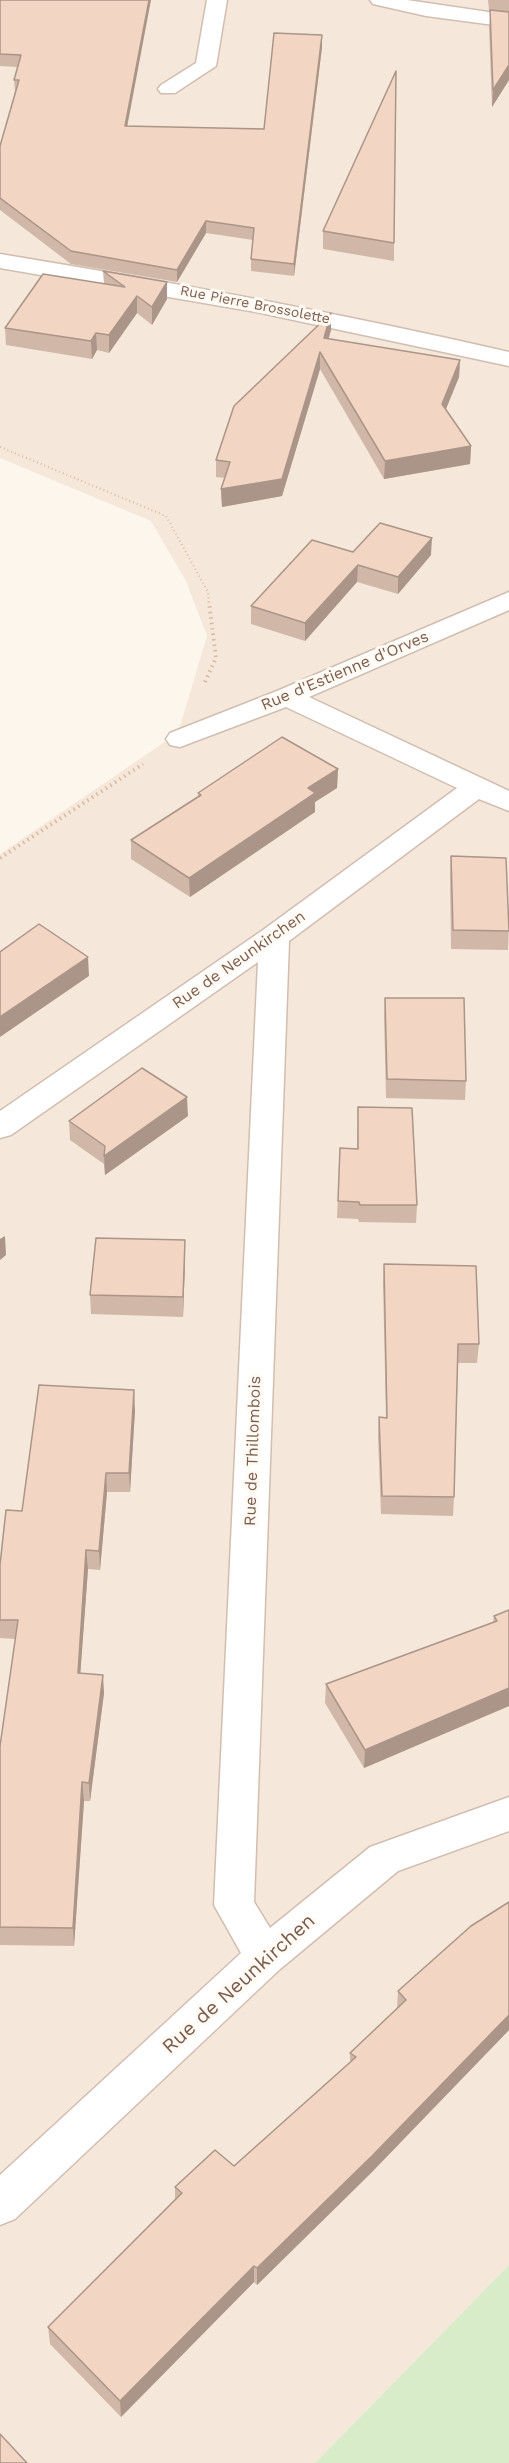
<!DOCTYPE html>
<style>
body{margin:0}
canvas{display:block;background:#fdf6ec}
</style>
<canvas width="509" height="2463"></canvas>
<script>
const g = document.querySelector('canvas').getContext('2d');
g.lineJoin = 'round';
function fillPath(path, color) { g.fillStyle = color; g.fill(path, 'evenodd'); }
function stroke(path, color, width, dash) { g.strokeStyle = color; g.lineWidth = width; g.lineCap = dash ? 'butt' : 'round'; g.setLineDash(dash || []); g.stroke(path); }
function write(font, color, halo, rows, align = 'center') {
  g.font = font + ' "Work Sans",sans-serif'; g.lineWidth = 6; g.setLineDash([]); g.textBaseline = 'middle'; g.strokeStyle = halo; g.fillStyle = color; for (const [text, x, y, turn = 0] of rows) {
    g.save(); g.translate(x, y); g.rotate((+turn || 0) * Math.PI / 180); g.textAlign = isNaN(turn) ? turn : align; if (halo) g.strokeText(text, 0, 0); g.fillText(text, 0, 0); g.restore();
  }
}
fillPath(new Path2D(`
 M0,0H509V2265L315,2463H0V854L178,733L207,636L186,581L151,521L0,458Z`), '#f5e8da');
fillPath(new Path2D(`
 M509,2265V2463H315Z`), '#d8ecc9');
const minor = new Path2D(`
 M207,0H227L216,66L175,93H161L158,89L161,85L196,63Z
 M370,0H407L509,15V27L426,16L373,4Z
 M0,254C171,282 340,313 509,352V366L256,312L0,268Z
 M509,592V610L309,697L509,791V811L479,799L289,941L254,1902L270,1928L370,1847L509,1797V1831L398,1871L279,1970L15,2219L0,2225V2175L241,1953L214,1905L258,962L11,1135L0,1138V1111L263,930L457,788L286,707L180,747L170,745L166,739L170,733L277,691Z`);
stroke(minor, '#d1beb0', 3);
stroke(new Path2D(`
 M0,447L166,516L208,592L209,604`), '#d9b8a5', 2, [1, 3]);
stroke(new Path2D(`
 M205,682L216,658L209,602
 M0,858L143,764`), '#d9b8a5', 4, [1.5, 4]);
fillPath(minor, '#fff');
fillPath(new Path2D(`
 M0,0L128,126L264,129L322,47L294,276L251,271V259L253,240L206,233L177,282L71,264L0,210V146L15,92L14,80L18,67L0,66Z
 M488,0H509V80L492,107L489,27L491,10H489Z
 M323,231L394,243V261L323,249Z
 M103,271L167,282V299L152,325L137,313L109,353L97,350L92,359L6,345L5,328L104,284Z
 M331,330L328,339L460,360L459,377L446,409L471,446L470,464L384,479L320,369L282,496L222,507L221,489L225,478L216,477V460Z
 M353,552L431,555L398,594L357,582L305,641L251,624V606Z
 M338,769L337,788L315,802V812L190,897L131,859V840L198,796V793Z
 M451,856L509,924L508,950L451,949L450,876Z
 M385,998L466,1081L465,1100L386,1098L384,1017Z
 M358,1107L417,1205L416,1223L359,1222L358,1219L337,1218L340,1148L357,1149Z
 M188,1116L105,1175L104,1164L70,1140L69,1121Z
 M185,1240V1260L183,1317L91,1314L90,1295Z
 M384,1264L479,1344L477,1363H458L454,1497L453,1516L381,1514L378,1436L379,1417L386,1418L383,1283Z
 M135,1410L130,1492H107L100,1570L88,1569L80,1673L104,1693L90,1801H84L74,1946L0,1945V1746L16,1639L0,1638V1565Z
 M509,1610V1706L364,1768L325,1703L326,1684L493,1622L494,1616Z
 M509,1902V2030L371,2173L257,2285L254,2282L121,2417L50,2344L48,2327L175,2199V2187L234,2166L350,2063V2053L397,2008L398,1991Z`), '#d1b7a8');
fillPath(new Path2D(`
 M149,0H151L125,138V126Z
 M322,35V47L294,276V264Z
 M509,65V80L492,107L493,90Z
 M206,221V233L177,282V270Z
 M167,282V299L152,325V307Z
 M137,296V313L109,353V335Z
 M331,313V330L324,355V338Z
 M96,333L97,350L92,359L91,341Z
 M320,352V369L282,496L222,507L221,489Z
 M460,360L459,377L441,421L442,404Z
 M471,446L470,464L384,479L385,461Z
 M432,538L431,555L398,594V577Z
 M358,565L357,582L305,641V623Z
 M338,769L337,788L315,802V812L190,897L189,878L308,788Z
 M88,957L89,976L0,1037V1017Z
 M187,1097L188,1116L105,1175L104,1156Z
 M5,1236L6,1255L0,1260V1239Z
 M185,1240V1260L183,1317V1297Z
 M134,1390L135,1410L130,1492L129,1473Z
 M106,1473L107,1492L100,1570L99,1551Z
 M86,1550L88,1569L79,1692L78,1673Z
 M103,1675L104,1693L90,1801L89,1783Z
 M509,1688V1706L364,1768L365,1750Z
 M82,1782L84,1801L74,1946L73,1928Z
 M509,2015V2030L371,2173L257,2285V2268Z
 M254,2266V2282L121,2417L120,2401Z`), '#aa9588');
const building = new Path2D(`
 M0,0H149L125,126L264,129L274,33L322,35L294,264L251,259L254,228L206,221L177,270L71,251L0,198V146L19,80H14L21,55L0,54Z
 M490,10L509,12V65L493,90Z
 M396,71L394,243L323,231Z
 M103,271L167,282L152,307L137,296L109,335L96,333L91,341L5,328L43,274L125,287Z
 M331,313L324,338L460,360L442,404L471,446L385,461L320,352L282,479L221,489L230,462L216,460L234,406Z
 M380,523L432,538L398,577L358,565L305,623L251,606L312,540L353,552Z
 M282,737L338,769L308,788L315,793L189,878L131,840L201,795L198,793Z
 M451,856L506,858L509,931L453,930Z
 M39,924L88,957L0,1017V952Z
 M385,998H464L466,1081L387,1079Z
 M142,1068L187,1097L104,1156L105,1146L69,1121Z
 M358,1107L412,1108L417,1205H360L359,1202L338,1201L340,1148L358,1149Z
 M96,1238L185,1240L183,1297L90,1295Z
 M384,1264L476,1266L479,1344H458L454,1497L382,1496L379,1417L387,1418Z
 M39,1385L134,1390L129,1473H106L99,1551L86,1550L78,1673L103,1675L89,1783L82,1782L73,1928L0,1927V1746L18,1620H0V1565L6,1510L22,1511Z
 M509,1610V1688L365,1750L326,1684L497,1621L494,1616Z
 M509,1902V2015L372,2156L257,2268L254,2266L120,2401L48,2327L182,2193L175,2187L215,2150L234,2166L356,2057L350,2053L406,2000L398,1991L471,1926Z
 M0,2434L27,2463H0Z`);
fillPath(building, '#f3d5c3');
stroke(building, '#aa9588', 1.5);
write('14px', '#7a5c4d', '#fffaf3', [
 ["Rue Pierre Brossolette",255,305,11]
]);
write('16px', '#7a5c4d', '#fffaf3', [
 ["Rue d'Estienne d'Orves",345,671,-23],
 ["Rue de Neunkirchen",239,960,-35],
 ["Rue de Thillombois",253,1451,-88]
]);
write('20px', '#7a5c4d', '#fffaf3', [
 ["Rue de Neunkirchen",239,1984,-42]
]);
</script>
